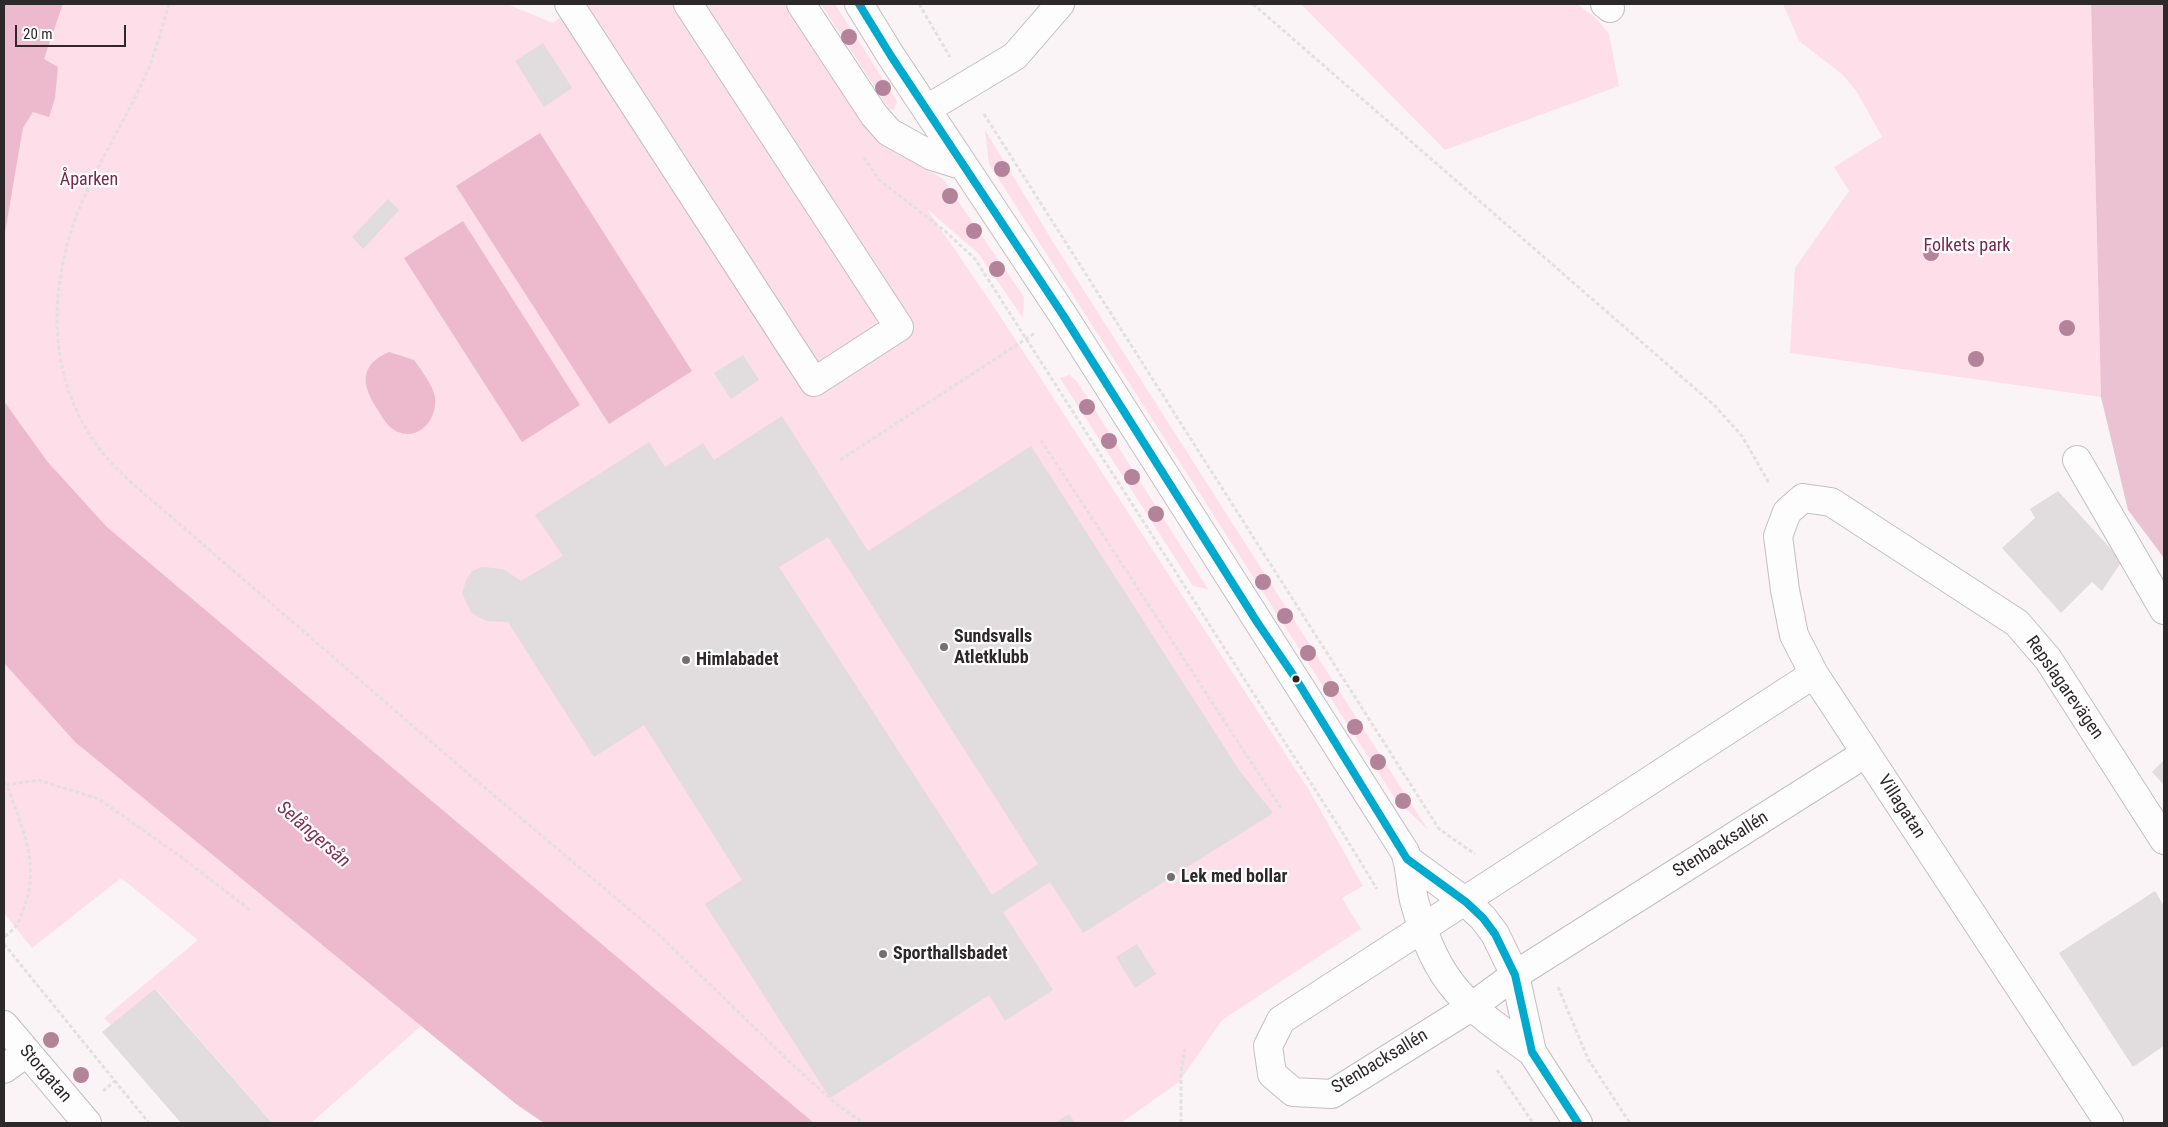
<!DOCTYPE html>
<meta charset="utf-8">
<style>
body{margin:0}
#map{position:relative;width:2168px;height:1127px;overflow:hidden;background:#fbf4f6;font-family:"Roboto Condensed",sans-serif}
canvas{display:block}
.frame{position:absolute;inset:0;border:5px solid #2d282a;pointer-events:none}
.scale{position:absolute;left:15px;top:25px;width:111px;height:22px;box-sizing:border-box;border:2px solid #2d282a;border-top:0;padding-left:6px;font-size:15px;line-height:18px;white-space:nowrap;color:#2d282a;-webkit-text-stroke:4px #fff;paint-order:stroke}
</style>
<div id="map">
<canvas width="2168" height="1127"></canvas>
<div class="frame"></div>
<div class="scale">20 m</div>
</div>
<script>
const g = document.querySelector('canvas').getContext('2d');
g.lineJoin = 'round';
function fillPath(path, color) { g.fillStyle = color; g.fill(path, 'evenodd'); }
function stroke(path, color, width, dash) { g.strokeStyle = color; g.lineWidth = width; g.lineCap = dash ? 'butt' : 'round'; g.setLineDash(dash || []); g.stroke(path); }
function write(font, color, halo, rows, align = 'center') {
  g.font = font + ' "Roboto Condensed",sans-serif'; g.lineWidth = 4.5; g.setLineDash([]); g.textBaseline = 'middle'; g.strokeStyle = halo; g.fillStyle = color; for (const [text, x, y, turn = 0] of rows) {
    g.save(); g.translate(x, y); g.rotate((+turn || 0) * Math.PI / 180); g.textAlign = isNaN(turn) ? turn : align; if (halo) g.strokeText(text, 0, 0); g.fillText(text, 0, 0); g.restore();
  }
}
fillPath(new Path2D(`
 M63,4H507L553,23L576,4H784L878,140L895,153L917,163L943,179L1024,297L1023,318L978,253L927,209L1000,316L1309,790L1363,886L1342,898L1361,929L1222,1020L1179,1082L1121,1123H814L107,527L47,461L4,401V239L23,128L33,112L44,59Z
 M821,4H835L897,101L894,110L889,109Z
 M1301,4H1577L1597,19L1609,34L1619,86L1445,150Z
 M1783,4H2091L2101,397L1790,353L1795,268L1849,191L1834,167L1882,137L1857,92L1842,74L1799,41Z
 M985,130L1053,242L1428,830L1394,797L989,164Z
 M1070,375L1078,383L1208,589L1193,586L1060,378Z
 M4,663L75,742L421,1026L311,1123H272L156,989L111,1025L104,1018L198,940L121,878L32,948L4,913Z`), '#fddee9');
fillPath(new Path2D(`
 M2091,4H2164V558L2128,510L2101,397Z`), '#ebc2d1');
fillPath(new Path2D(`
 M4,4H63L44,59L58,67L55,98L49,117L33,112L23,128L4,239Z
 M540,133L692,371L609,424L456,186Z
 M463,221L580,405L522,442L404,258Z
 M389,352L414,360C421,370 433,385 435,397C438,425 411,446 389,426C385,422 381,415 378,410C362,387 358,365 389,352Z
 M4,401L47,461L107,527L814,1123H544L516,1104L75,742L4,663Z`), '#edbacd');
fillPath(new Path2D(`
 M543,43L572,88L544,107L515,61Z
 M388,199L399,210L363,249L352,237Z
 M743,355L759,380L731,399L714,373Z
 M782,416L868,551L1031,446L1239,770L1273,813L1083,933L1050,882L1003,912L1053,990L1005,1021L989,995L830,1098L705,904L742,880L644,725L594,757L508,622L487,621L480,618L471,612L462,594L466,580L472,571L482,567L503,569L521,581L563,556L535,515L649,442L665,467L703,443L714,460ZM828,537L1038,864L992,895L779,567Z
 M2058,491L2122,561L2102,591L2092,582L2061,613L2002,548L2035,518L2030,509Z
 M2164,760V785L2152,772Z
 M2155,891L2164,906V1046L2133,1067L2059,953Z
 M1137,944L1156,974L1135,988L1116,957Z
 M155,989L272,1123H181L102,1032Z
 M1069,1114L1075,1123H1055Z`), '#e1dcde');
const minor = new Path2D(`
 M569,4L814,382L899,327L688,4
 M801,4L874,115L889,132L932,156L964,166
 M859,4L891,56L1063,315L1405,852C1411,868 1410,887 1415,904C1438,986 1465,1005 1532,1052
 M1605,4L1610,8
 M927,109L1015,56L1060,4
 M2077,460L2164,610
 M1814,674L1281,1020L1268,1046L1272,1074L1293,1092L1332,1094L1471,1007L1515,975L1866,753
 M1407,859L1466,902L1483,918L1495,934L1515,975L1532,1052L1578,1123
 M4,1025L87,1123
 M4,1069L26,1053
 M2109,1123L1814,674L1794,635L1785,590L1778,536L1787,512L1803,498L1831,502L2017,623L2048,659L2164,840`);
stroke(minor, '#c4bec0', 30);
stroke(new Path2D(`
 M169,4C163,23 158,43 151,62C132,110 102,154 82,202C49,281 44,371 96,444C115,471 144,493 169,515L465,771L655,931L796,1068L839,1106L864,1123
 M919,4L950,57
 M1253,4L1714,405L1742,436L1769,483
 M984,114L1439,829L1475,854
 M864,157L878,179L945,231L975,259L1341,830L1377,889
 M1041,440L1281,808
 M840,460L1035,333
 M4,782L9,790C23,831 41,867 23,910C18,924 16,928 4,937
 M6,785L38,780L99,799L181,857L250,910
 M4,944L149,1123
 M1558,987L1588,1059L1630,1123
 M1497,1070L1533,1123
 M103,1091L115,1081
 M1181,1123V1073L1185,1049`), '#e2e0e1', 3, [4, 2.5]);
stroke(minor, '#fefdfe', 28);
stroke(new Path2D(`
 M859,4L891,56L1063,315L1257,622L1296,679L1407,859L1466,902L1483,918L1495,934L1515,975L1532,1052L1578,1123`), '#00a9ce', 8);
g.fillStyle = '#b38399';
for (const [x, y] of [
 [849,37],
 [883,88],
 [1002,169],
 [950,196],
 [974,231],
 [1931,253],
 [997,269],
 [2067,328],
 [1976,359],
 [1087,407],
 [1109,441],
 [1132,477],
 [1156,514],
 [1263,582],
 [1285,616],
 [1308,653],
 [1331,689],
 [1355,727],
 [1378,762],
 [1403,801],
 [51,1040],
 [81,1075]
]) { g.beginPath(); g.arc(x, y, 8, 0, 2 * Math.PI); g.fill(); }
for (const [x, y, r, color] of [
 [944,647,5,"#756f71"],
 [686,660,5,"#756f71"],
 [1296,679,4.5,"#2d282a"],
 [1171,877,5,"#756f71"],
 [883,954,5,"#756f71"]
]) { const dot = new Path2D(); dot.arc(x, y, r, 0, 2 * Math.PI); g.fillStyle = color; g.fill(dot); stroke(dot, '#fff', 2); }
write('18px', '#78274d', '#fff', [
 ["Åparken",89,180],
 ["Folkets park",1967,246]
]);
write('bold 18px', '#2d282a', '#fff', [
 ["Sundsvalls",954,637],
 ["Atletklubb",954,658],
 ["Himlabadet",696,660],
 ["Lek med bollar",1181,877],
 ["Sporthallsbadet",893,954]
], 'left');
write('18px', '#2d282a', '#fff', [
 ["Repslagarevägen",2064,688,55],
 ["Villagatan",1901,807,57],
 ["Stenbacksallén",1721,845,-32],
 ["Stenbacksallén",1380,1062,-31],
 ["Storgatan",45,1074,49]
]);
write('italic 19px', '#823055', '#fff', [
 ["Selångersån",313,835,41]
]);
</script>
